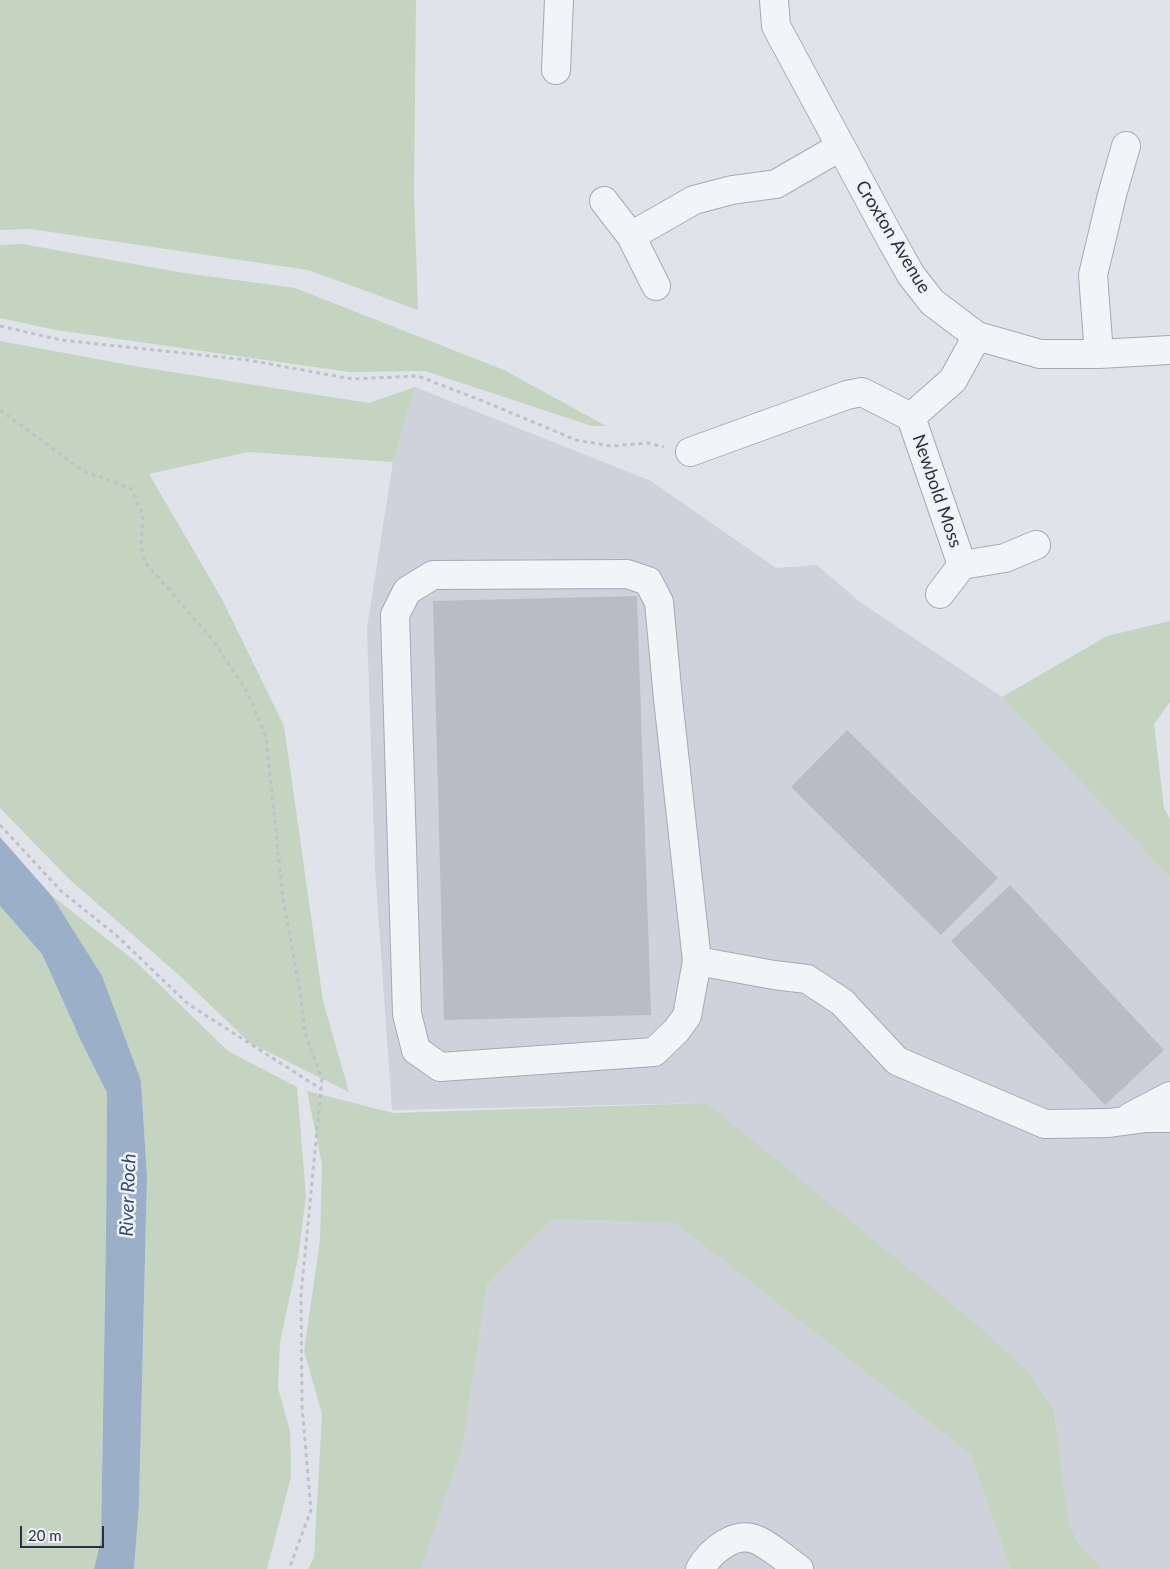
<!DOCTYPE html>
<style>
body{margin:0}
#map{position:relative;width:1170px;height:1569px;overflow:hidden;background:#e0e3e9;font-family:Lato,sans-serif}
canvas{display:block}
.scale{position:absolute;left:20px;top:1526px;width:84px;height:22px;box-sizing:border-box;border:2px solid #293041;border-top:0;padding-left:6px;font-size:15px;line-height:18px;white-space:nowrap;color:#293041;-webkit-text-stroke:4px #f0f2f7;paint-order:stroke}
</style>
<div id="map">
<canvas width="1170" height="1569"></canvas>
<div class="scale">20 m</div>
</div>
<script>
const g = document.querySelector('canvas').getContext('2d');
g.lineJoin = 'round';
function fillPath(path, color) { g.fillStyle = color; g.fill(path, 'evenodd'); }
function stroke(path, color, width, dash) { g.strokeStyle = color; g.lineWidth = width; g.lineCap = dash ? 'butt' : 'round'; g.setLineDash(dash || []); g.stroke(path); }
function write(font, color, halo, rows, align = 'center') {
  g.font = font + ' Lato,sans-serif'; g.lineWidth = 5; g.setLineDash([]); g.textBaseline = 'middle'; g.strokeStyle = halo; g.fillStyle = color; for (const [text, x, y, turn = 0] of rows) {
    g.save(); g.translate(x, y); g.rotate((+turn || 0) * Math.PI / 180); g.textAlign = isNaN(turn) ? turn : align; if (halo) g.strokeText(text, 0, 0); g.fillText(text, 0, 0); g.restore();
  }
}
fillPath(new Path2D(`
 M415,387L651,481L776,568L817,565L860,602L1002,697L1170,878V1569H1100L1099,1566L1080,1546L1069,1524L1054,1411L707,1103L392,1110L375,868L367,628L393,462Z
 M552,1219L675,1223L971,1455L1010,1569H421L462,1450L487,1285Z`), '#ced2db');
fillPath(new Path2D(`
 M0,0H416L414,193L418,310L308,270L31,229L0,230Z
 M22,244L184,273L295,288L504,370L606,426H592L425,371L349,372L56,330L0,318V245Z
 M0,341L140,367L369,403L415,387L393,462L248,452L149,474L222,599L284,726L323,1001L349,1092L250,1043L180,976L68,878L0,808Z
 M1170,621V702L1154,724L1164,808L1170,819V878L1002,697L1107,636Z
 M51,895L135,961L228,1051L297,1087L306,1196L298,1258L280,1342L278,1388L290,1431L291,1477L267,1569H134L139,1505L147,1176L141,1081Z
 M0,906L42,954L81,1041L107,1093L106,1233L101,1539L94,1569H0Z
 M307,1091L393,1113L707,1103L977,1325L1029,1373L1054,1411L1069,1524L1080,1546L1100,1566V1569H1010L971,1455L675,1223L552,1219L487,1285L462,1450L421,1569H308L314,1557L322,1414L304,1351L320,1241L322,1164Z`), '#c5d3c1');
fillPath(new Path2D(`
 M0,837L51,895L102,976L141,1081L147,1176L139,1505L134,1569H94L101,1539L106,1233L107,1093L81,1041L42,954L0,906Z`), '#9bafc9');
fillPath(new Path2D(`
 M637,596L651,1015L444,1020L433,601Z
 M847,730L998,878L941,935L791,787Z
 M1010,885L1164,1050L1105,1105L951,941Z`), '#b7bcc6');
const minor = new Path2D(`
 M774,0L776,26L888,234L911,275L932,302L977,336L1040,354H1099L1170,350
 M556,70L559,0
 M604,201L631,236L656,286
 M631,236L694,200L732,190L776,184L840,147
 M977,336L953,380L911,417L962,565L1005,558L1036,545
 M1099,354L1093,275L1112,195L1126,146
 M690,452L847,395L862,392L911,417
 M627,574L648,581L659,602L668,699L697,961L687,1016L676,1031L654,1052L440,1067L416,1050L407,1014L395,615L407,591L433,575Z
 M940,594L962,565
 M697,961L774,975L807,979L842,1002L897,1061L1045,1124L1109,1123L1146,1118H1170
 M1130,1117L1170,1096
 M700,1569C711,1551 735,1530 757,1540C771,1546 786,1560 799,1569`);
stroke(minor, '#a5aab3', 30);
stroke(new Path2D(`
 M0,326L61,340L248,360L352,379L418,376L483,401L576,440L611,446L648,443L664,447
 M0,410L82,470L131,489L143,515L141,546L145,562L215,643L248,693L266,737L283,899L300,991L305,1033L322,1079L301,1295L302,1406L311,1510L289,1569
 M0,825L61,891L116,935L188,1004L321,1089`), '#bec1c8', 3, [4, 4]);
stroke(minor, '#f3f4f7', 28);
write('18px', '#293041', '#f0f2f7', [
 ["Croxton Avenue",893,237,59],
 ["Newbold Moss",937,491,71]
]);
write('italic 19px', '#334c75', '#f0f2f7', [
 ["River Roch",128,1195,-88]
]);
</script>
